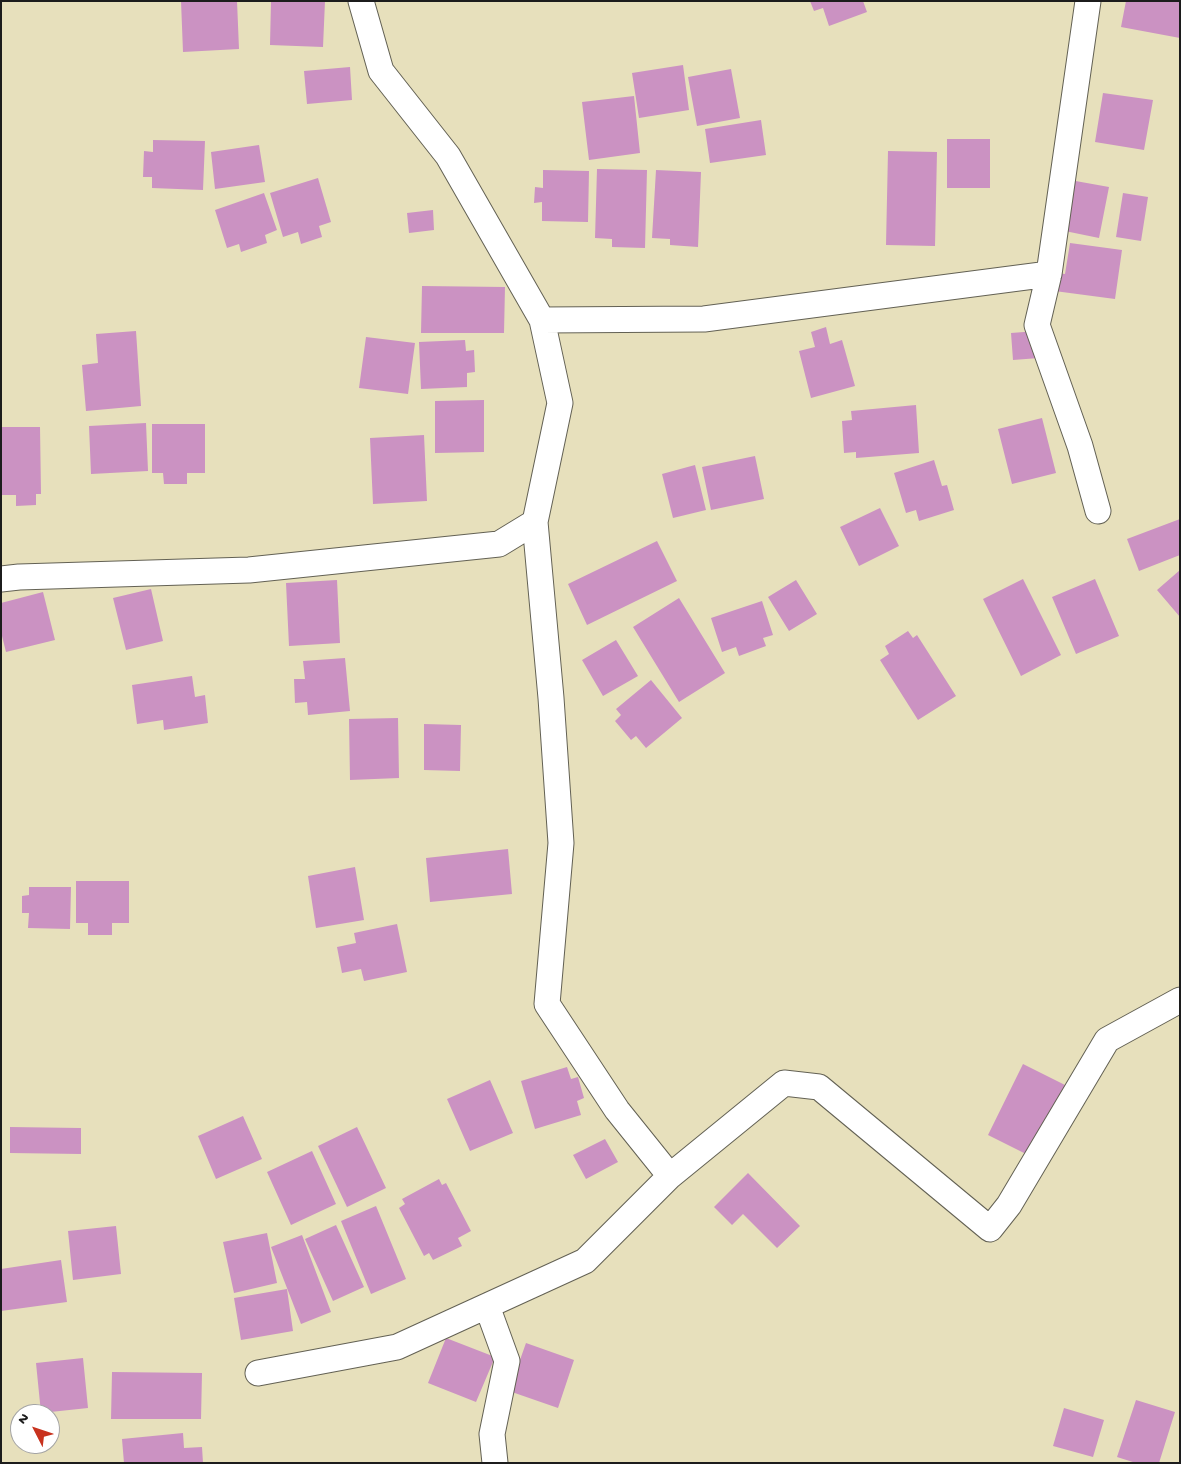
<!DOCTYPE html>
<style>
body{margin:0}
#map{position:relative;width:1181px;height:1464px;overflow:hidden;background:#e7e0bc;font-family:"Gochi Hand",sans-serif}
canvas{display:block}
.frame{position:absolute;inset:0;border:2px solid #1c1c1c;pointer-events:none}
.north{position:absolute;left:10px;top:1404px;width:50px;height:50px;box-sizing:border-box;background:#fff;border:1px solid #a4a4a4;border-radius:50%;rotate:311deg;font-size:14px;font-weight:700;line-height:20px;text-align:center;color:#1c1c1c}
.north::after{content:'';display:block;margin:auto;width:18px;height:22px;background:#c8321e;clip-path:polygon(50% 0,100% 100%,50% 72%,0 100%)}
</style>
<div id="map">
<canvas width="1181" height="1464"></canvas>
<div class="frame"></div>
<div class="north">N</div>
</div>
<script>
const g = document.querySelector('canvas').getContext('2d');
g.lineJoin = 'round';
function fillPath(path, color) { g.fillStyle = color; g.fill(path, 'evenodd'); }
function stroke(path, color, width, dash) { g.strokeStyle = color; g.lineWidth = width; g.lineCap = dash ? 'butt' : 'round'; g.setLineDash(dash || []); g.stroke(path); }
fillPath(new Path2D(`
 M181,1H237L239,49L183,52Z
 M271,1H325L323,47L270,45Z
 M810,1H863L867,12L829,26L823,8L814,11Z
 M1126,1H1180V38L1121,27Z
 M683,65L689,110L639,118L632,73Z
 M350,67L352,100L307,104L304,71Z
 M731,69L740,118L697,126L688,77Z
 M1103,93L1153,100L1144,150L1095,142Z
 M634,96L640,153L589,160L582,102Z
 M761,120L766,155L710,163L705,129Z
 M947,139H990V188H947Z
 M153,140L205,141L203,190L152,188V177H143L144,151L153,152Z
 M259,145L265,182L215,189L211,152Z
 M888,151L937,152L935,246L886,245Z
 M597,169L647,170L645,248L612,247V239L595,238Z
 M543,170L589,171L588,222L542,221V202L534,203L535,187L543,188Z
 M656,170L701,172L698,247L670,245V239L652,238Z
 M318,178L331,222L319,226L322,237L301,244L298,232L283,237L270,193Z
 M1070,180L1109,187L1099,238L1060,230Z
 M264,193L277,230L265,235L267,243L241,252L239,244L227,248L215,210Z
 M1123,193L1148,197L1141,241L1116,237Z
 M433,210L434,230L409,233L407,213Z
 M1070,243L1122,250L1115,299L1047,290L1049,272L1065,274Z
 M422,286L505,287L504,333H421Z
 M826,327L830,344L842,340L855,386L811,398L799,351L815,347L811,332Z
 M136,331L141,406L86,411L82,365L98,363L96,334Z
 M1037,331L1039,358L1013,360L1011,333Z
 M366,337L415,343L408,394L359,388Z
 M465,340L466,351L474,350L475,372L467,373V387L421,389L419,342Z
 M484,400V452L435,453V401Z
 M916,405L919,453L856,458V452L844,453L842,421L852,420L851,411Z
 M1042,418L1056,473L1012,484L998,429Z
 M146,423L148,471L91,474L89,426Z
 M152,424H205V473H187V484H164L163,473H152Z
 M1,427H40L41,494H36V505L16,506V495H1Z
 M424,435L427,501L373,504L370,438Z
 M755,456L764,499L711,510L702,467Z
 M934,460L942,486L947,485L954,510L919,521L916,510L906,513L894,473Z
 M695,465L706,510L673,518L662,474Z
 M880,508L899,546L859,566L840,527Z
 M1180,519V555L1139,571L1127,539Z
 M657,541L677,581L587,625L568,584Z
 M1180,570V617L1157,590Z
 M1023,579L1061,655L1021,676L983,599Z
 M1095,579L1119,636L1076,654L1052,597Z
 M337,580L340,643L289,646L286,583Z
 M796,580L817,614L789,631L768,597Z
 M151,589L163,641L126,650L113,598Z
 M43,592L55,640L6,652L1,632V603Z
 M679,598L725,673L679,702L633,627Z
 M762,601L773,635L763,638L766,646L739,656L736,647L722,652L711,618Z
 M908,631L913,638L917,635L956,696L918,720L880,660L889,654L885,646Z
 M616,640L638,676L603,696L582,660Z
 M345,658L350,711L308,715L307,702L295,703L294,679H305L303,661Z
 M192,676L195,697L205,695L208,723L164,730L163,720L137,724L132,685Z
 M651,680L682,718L646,748L636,736L631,740L615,721L621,715L616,709Z
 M398,718L399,778L350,780L349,719Z
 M424,724L461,725L460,771L424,770Z
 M508,849L512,894L430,902L426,858Z
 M355,867L364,920L316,928L308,876Z
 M76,881H129V923H112V935H88V923H76Z
 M29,887H71L70,929L28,928L29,913H22V896L29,895Z
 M397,924L407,972L364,981L361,969L342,973L337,947L356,943L354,933Z
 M1023,1064L1071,1088L1036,1159L988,1135Z
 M567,1067L571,1079L578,1077L584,1098L577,1101L581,1115L535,1129L521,1081Z
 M490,1080L513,1133L470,1151L447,1099Z
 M243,1116L262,1159L216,1179L198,1136Z
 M10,1127L81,1128V1154L10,1153Z
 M357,1127L386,1188L347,1207L318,1146Z
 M605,1139L618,1162L586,1179L573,1155Z
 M312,1151L336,1204L291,1225L267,1172Z
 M748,1173L800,1226L777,1248L743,1214L732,1225L714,1207Z
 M439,1179L442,1185L446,1183L471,1231L458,1238L462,1246L433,1260L429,1253L424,1256L399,1208L405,1204L402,1199Z
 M376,1206L406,1279L371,1294L341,1221Z
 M336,1225L364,1287L333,1301L305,1239Z
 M116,1226L121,1274L73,1280L68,1231Z
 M267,1233L277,1283L234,1293L223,1242Z
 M302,1235L331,1312L301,1324L271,1247Z
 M61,1260L67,1302L1,1311V1269Z
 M287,1289L293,1331L241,1340L234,1298Z
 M446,1338L495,1357L476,1402L428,1383Z
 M526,1343L574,1360L558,1408L509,1391Z
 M83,1358L88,1408L41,1413L36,1363Z
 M112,1372L202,1373L201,1419H111Z
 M1136,1400L1175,1412L1159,1463H1136L1117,1457Z
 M1064,1408L1104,1420L1093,1457L1053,1446Z
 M183,1433L184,1448L202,1447L203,1463H124L122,1439Z`), '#cb92c2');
const minor = new Path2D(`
 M1088,1L1049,274L1037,325L1080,446L1098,511
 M542,320L704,319L1049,274
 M535,522L551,698L561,843L547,1004L617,1110L670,1176L784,1083L819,1087L990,1229L1009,1205L1107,1040L1180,1000
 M1,579L19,577L249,570L499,544L535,522L560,403L542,320L448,156L381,71L361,1
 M487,1306L507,1361L492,1434L495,1463
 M258,1373L397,1347L585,1261L670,1176`);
stroke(minor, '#636154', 27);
stroke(minor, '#fff', 25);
</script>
